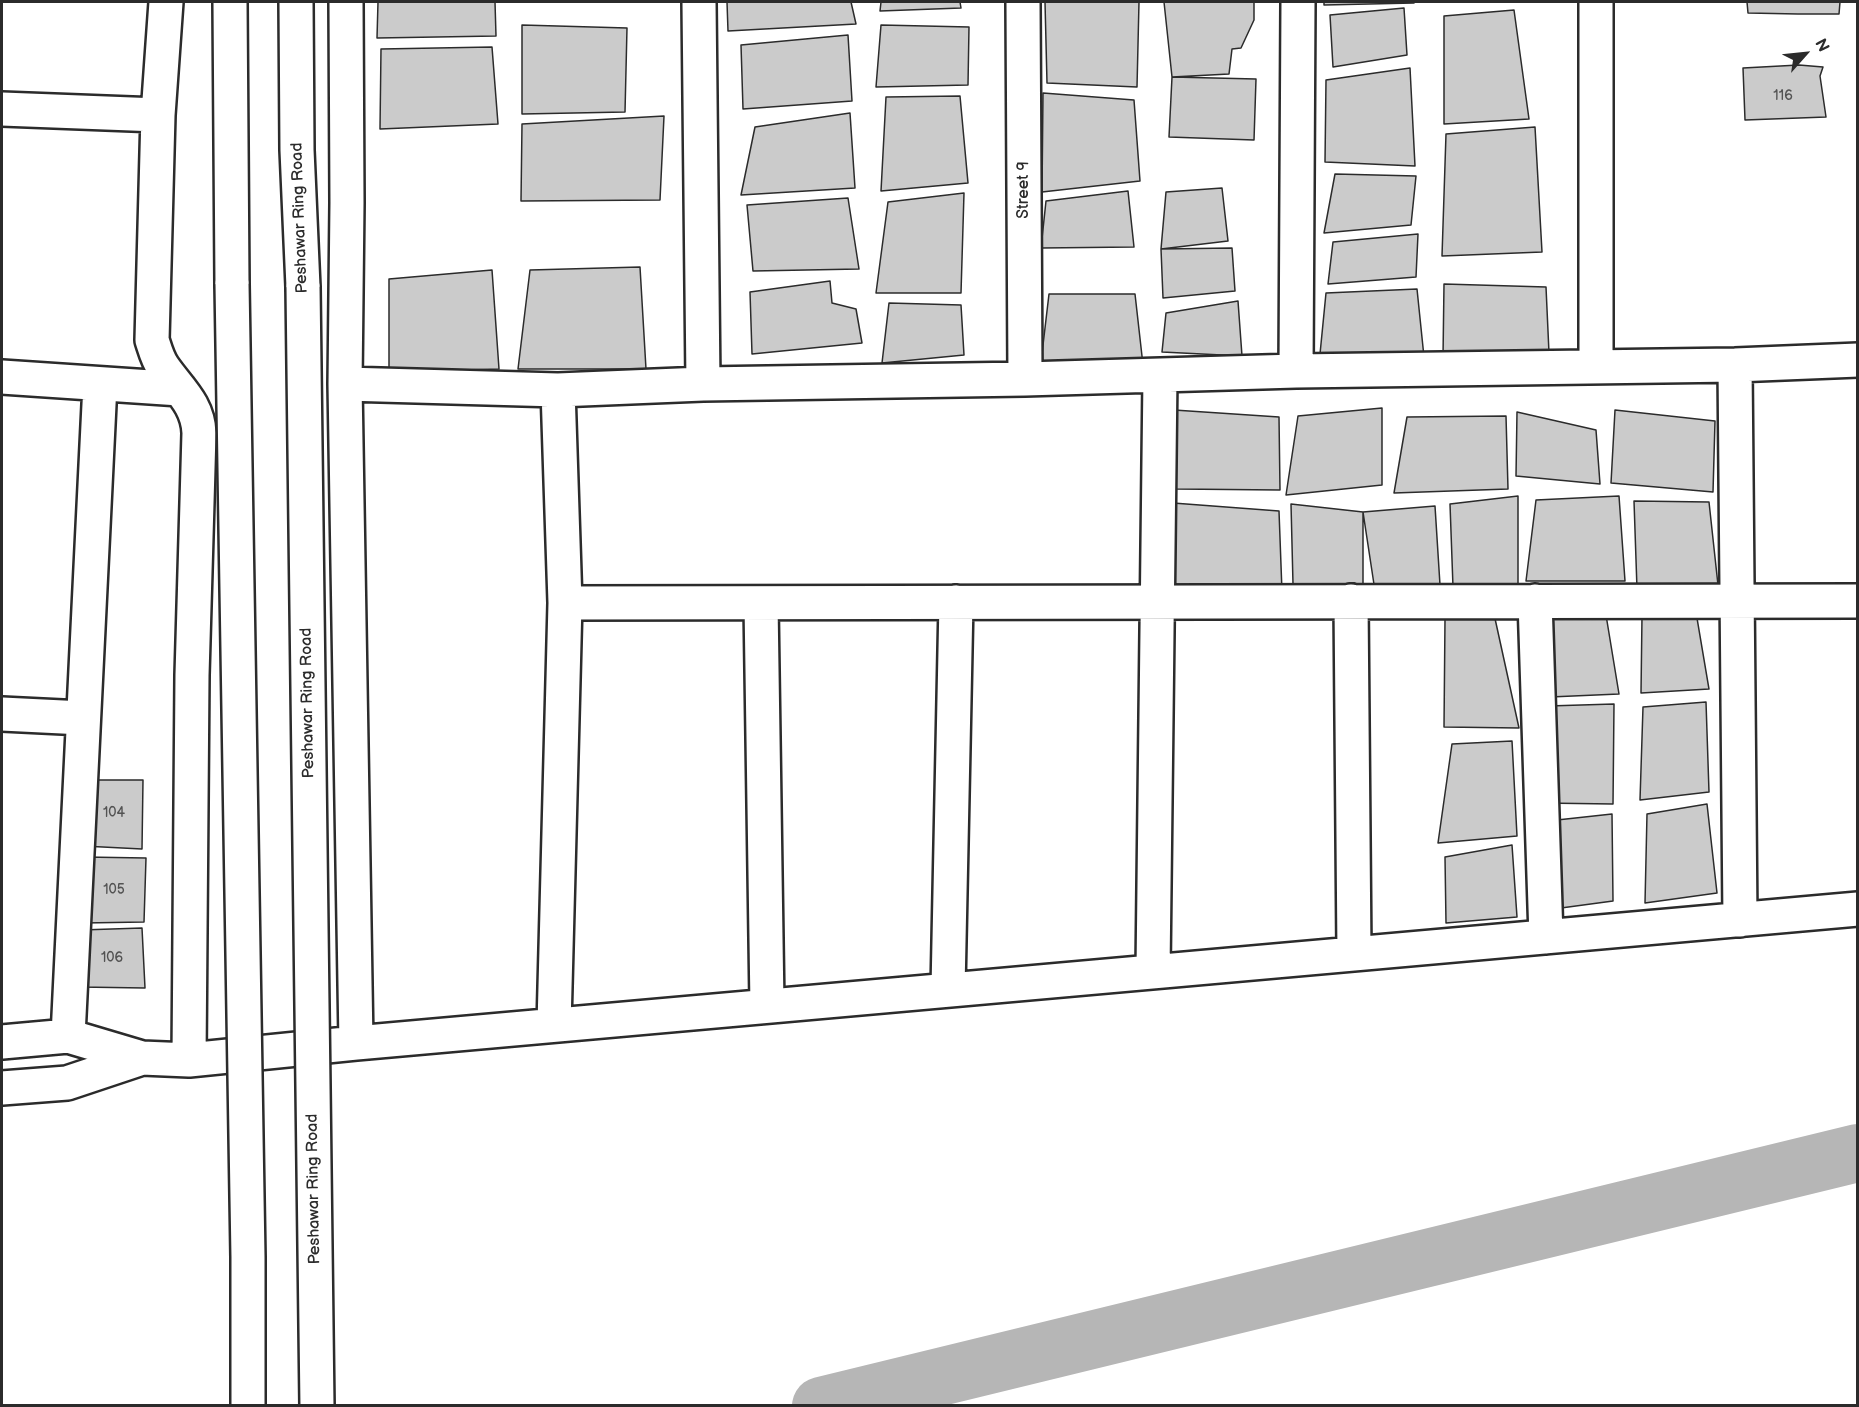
<!DOCTYPE html>
<style>
body{margin:0}
#map{position:relative;width:1859px;height:1407px;overflow:hidden;background:#fff;font-family:"Balsamiq Sans",sans-serif}
canvas{display:block}
.frame{position:absolute;inset:0;border:3px solid #2b2b2b;pointer-events:none}
.north{position:absolute;left:1775px;top:24px;width:60px;height:60px;-webkit-text-stroke:4px #fff;paint-order:stroke;rotate:63deg;font-size:16px;font-weight:700;line-height:24px;text-align:center;color:#2b2b2b}
.north::after{content:'';display:block;margin:auto;width:21px;height:27px;background:#2b2b2b;clip-path:polygon(50% 0,100% 100%,50% 72%,0 100%)}
</style>
<div id="map">
<canvas width="1859" height="1407"></canvas>
<div class="frame"></div>
<div class="north">N</div>
</div>
<script>
const g = document.querySelector('canvas').getContext('2d');
g.lineJoin = 'round';
function stroke(path, color, width, dash) { g.strokeStyle = color; g.lineWidth = width; g.lineCap = dash ? 'butt' : 'round'; g.setLineDash(dash || []); g.stroke(path); }
function fillPath(path, color) { g.fillStyle = color; g.fill(path, 'evenodd'); }
function write(font, color, halo, rows, align = 'center') {
  g.font = font + ' "Balsamiq Sans",sans-serif'; g.lineWidth = 5; g.setLineDash([]); g.textBaseline = 'middle'; g.strokeStyle = halo; g.fillStyle = color; for (const [text, x, y, turn = 0] of rows) {
    g.save(); g.translate(x, y); g.rotate((+turn || 0) * Math.PI / 180); g.textAlign = isNaN(turn) ? turn : align; if (halo) g.strokeText(text, 0, 0); g.fillText(text, 0, 0); g.restore();
  }
}
stroke(new Path2D(`
 M821,1406L1858,1153`), '#b6b6b6', 58);
const building = new Path2D(`
 M378,2H495L496,36L377,38Z
 M727,2H851L856,24L728,31Z
 M881,2H960L961,8L880,11Z
 M1045,2H1139L1137,87L1047,83Z
 M1164,2H1254V20L1241,48L1232,49L1229,74L1172,77Z
 M1324,2H1413L1414,3L1324,5Z
 M1747,2H1840L1839,14H1798L1748,13Z
 M1404,8L1407,55L1333,67L1330,15Z
 M1514,10L1529,119L1444,124V16Z
 M522,25L627,28L625,112L522,114Z
 M881,25L969,27L968,85L876,87Z
 M848,35L852,101L743,109L741,45Z
 M492,47L498,124L380,129L381,49Z
 M1799,65L1823,67L1820,76L1826,117L1745,120L1743,68Z
 M1410,68L1415,166L1325,162L1326,80Z
 M1172,77L1256,79L1254,140L1169,137Z
 M1043,93L1134,100L1140,181L1042,192Z
 M960,96L968,183L881,191L886,97Z
 M850,113L855,188L741,195L755,127Z
 M664,116L660,200L521,201L522,124Z
 M1535,127L1542,252L1442,256L1446,134Z
 M1335,174L1416,176L1411,225L1324,233Z
 M1222,188L1228,241L1161,249L1166,192Z
 M1128,191L1134,247L1041,248L1046,201Z
 M964,193L961,293H876L888,202Z
 M848,198L859,269L753,271L747,205Z
 M1418,234L1416,277L1328,284L1333,242Z
 M1232,248L1235,291L1163,298L1161,249Z
 M640,267L646,369H518L530,270Z
 M492,270L499,369L389,372V279Z
 M830,281L832,303L856,309L862,343L752,354L750,292Z
 M1444,284L1546,287L1549,353L1443,357Z
 M1417,289L1424,357L1320,354L1326,293Z
 M1049,294H1135L1143,365L1041,362Z
 M1238,301L1242,356L1162,352L1166,313Z
 M889,303L961,305L964,355L882,363Z
 M1382,408V485L1286,495L1298,416Z
 M1174,410L1279,417L1280,490L1176,489Z
 M1615,410L1715,421L1713,492L1611,483Z
 M1517,412L1596,430L1600,484L1516,476Z
 M1506,416L1508,489L1394,493L1407,417Z
 M1518,496V586L1453,587L1450,504Z
 M1619,496L1625,581H1526L1536,500Z
 M1634,501L1709,502L1718,585L1637,589Z
 M1173,503L1279,511L1282,592L1167,590Z
 M1291,504L1363,512V587L1293,584Z
 M1435,506L1440,585L1375,591L1363,512Z
 M1494,614L1519,728L1444,727L1445,619Z
 M1550,615H1606L1619,694L1550,697Z
 M1642,616L1697,618L1709,689L1641,693Z
 M1706,702L1709,792L1640,800L1643,707Z
 M1614,704L1613,804L1541,803L1548,706Z
 M1512,741L1517,836L1438,843L1452,744Z
 M87,780H143L142,849L83,846Z
 M1707,804L1717,893L1645,903L1647,814Z
 M1612,814L1613,901L1561,908L1557,820Z
 M1512,845L1517,917L1446,923L1445,857Z
 M84,857L146,858L144,922L83,923Z
 M142,928L145,988L79,987L81,930Z`);
fillPath(building, '#cbcbcb');
stroke(building, '#2b2b2b', 1.5);
const minor = new Path2D(`
 M166,2L158,115L152,340C155,349 157,358 163,367C178,389 198,404 199,433L192,675L189,1060
 M346,2L347,203L345,384L356,1043
 M699,2L703,384
 M1023,2L1025,379
 M1596,2V366
 M2,109L158,115
 M1735,365L1740,920
 M1296,371L1298,2
 M2,377L180,389
 M345,384L558,390L703,384L1025,379L1296,371L1735,365L1858,360
 M1351,601L1354,954
 M1535,601L1546,937
 M565,603L1858,601
 M761,603L767,1006
 M2,714L83,718
 M1153,971L1160,376
 M948,989L956,602
 M554,1025L565,603L558,390
 M68,1036L100,384
 M2,1042L68,1036L142,1058L189,1060L356,1043L1858,909
 M2,1088L67,1083L142,1058`);
const highway = new Path2D(`
 M230,2L232,284
 M296,2L297,150L303,287`);
stroke(minor, '#2b2b2b', 38);
stroke(highway, '#2b2b2b', 38);
stroke(minor, '#fff', 33);
stroke(highway, '#fff', 33);
const highwayBridge = new Path2D(`
 M232,284L248,1257V1406
 M303,287L317,1406`);
stroke(highwayBridge, '#2b2b2b', 38, []);
stroke(highwayBridge, '#fff', 33);
write('14px', '#535353', null, [
 ["116",1783,96],
 ["104",114,813],
 ["105",114,890],
 ["106",112,958]
]);
write('16px', '#2b2b2b', '#fff', [
 ["Street 9",1024,190,-90],
 ["Peshawar Ring Road",300,218,-92],
 ["Peshawar Ring Road",308,703,-91],
 ["Peshawar Ring Road",314,1189,-91]
]);
</script>
